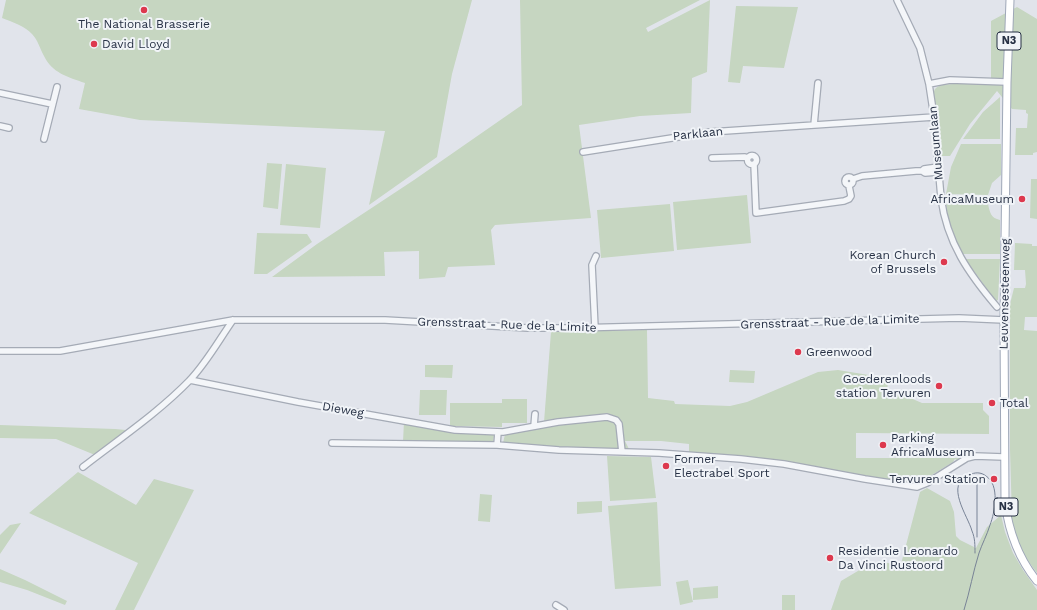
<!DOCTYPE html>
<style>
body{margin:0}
canvas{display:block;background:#e1e4eb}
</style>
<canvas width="1037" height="610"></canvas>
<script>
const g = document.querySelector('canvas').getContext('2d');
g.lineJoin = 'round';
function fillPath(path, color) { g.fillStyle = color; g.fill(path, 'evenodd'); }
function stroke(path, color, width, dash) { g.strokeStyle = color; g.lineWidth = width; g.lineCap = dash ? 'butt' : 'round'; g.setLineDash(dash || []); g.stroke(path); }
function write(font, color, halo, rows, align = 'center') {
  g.font = font + ' "Work Sans",sans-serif'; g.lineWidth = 4; g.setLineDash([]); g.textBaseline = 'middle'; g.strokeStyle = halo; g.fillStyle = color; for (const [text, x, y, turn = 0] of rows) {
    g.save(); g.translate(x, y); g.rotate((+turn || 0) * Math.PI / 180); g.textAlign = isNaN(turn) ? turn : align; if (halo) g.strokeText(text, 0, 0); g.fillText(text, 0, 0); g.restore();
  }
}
fillPath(new Path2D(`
 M6,0H472L452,74L437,157L369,205L385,131L140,120L79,109L85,83C68,77 52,73 44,56C40,49 38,40 32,34C25,26 12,22 2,18Z
 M520,0H700L646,28L648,32L710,0L707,72L692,78L691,113L640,116L579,125L591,218L495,225L491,230L495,265L448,267L445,277L419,279V251L384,252L385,276L272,277L317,244L414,180L522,105Z
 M736,6L798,7L784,68L743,66L740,83L728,82Z
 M1017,7L1037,19V152L1033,153V155H1015L1016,128H1027L1028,114L1026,113V110L1012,109L997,91L970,124L950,156H940L933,94C934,91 934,90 936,88C943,81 980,85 991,84V21Z
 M1000,97V139H963L983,112Z
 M961,144H1001V175L992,183L988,195L946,194L951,167Z
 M267,163L282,164L278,209L263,207Z
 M286,164L326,168L320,228L280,225Z
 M1031,179H1037V219L1030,218Z
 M747,195L751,243L677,250L673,202Z
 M670,204L674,251L601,258L597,210Z
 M946,204H988C990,213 991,218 1000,220V254H962C954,238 948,222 946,204Z
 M257,233L307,234L312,242L267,274H254Z
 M1015,243L1032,244V246H1037V317H1025L1024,330L1037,331V573L1026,558L1018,542L1012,519L1010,449V304L1014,288H1025L1026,284L1025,270H1014Z
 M965,259H1000L998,300L996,301Z
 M647,330L648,398L674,401L675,404L730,406L747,402L818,372L838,370L887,378L888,393L908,397L922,403H983V410L989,416V434L856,433V458H960L957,460L955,459L953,462L917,484L732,455L689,453V444L661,441H625L629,449L558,447L503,443L506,430L544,422L551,332Z
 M425,365H453L452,378L425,377Z
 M730,370L755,371L754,383L729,382Z
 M420,390H447L446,415H419Z
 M502,399H527V423H502V427L450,426V403H502Z
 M404,421L459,433L494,435L493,443L459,442H403Z
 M0,425L115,429L126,430L95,455L56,439L0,438Z
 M607,456L651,457L656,498L610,501Z
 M78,472L136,505L154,479L194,490L134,610H115L138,563L29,513Z
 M927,488L950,501L954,512L956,536L960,540L976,548L987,527L1001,515L1005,532L1013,553L1023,570L1037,590V610H831L841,581L873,562L901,564L920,492Z
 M480,494L492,495L490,522L478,521Z
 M602,501V512L577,514V502Z
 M657,502L661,586L615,589L608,506Z
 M21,523L0,554V535L10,525Z
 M0,569L25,580L67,601L65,605L27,590L0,582Z
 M688,580L693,602L680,605L676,582Z
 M718,586V598L693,600V588Z
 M782,595H795V610H782Z`), '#c6d6c1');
const minor = new Path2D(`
 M897,0L920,48L929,84L934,117L941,198C947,243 969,274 997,307
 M929,84L950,80L1007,82
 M0,93L52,104
 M814,125L818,83
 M0,126L9,128
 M44,139L57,87
 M583,152L710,132L934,117
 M747.5 160a4.5 4.5 0 1 1 9 0a4.5 4.5 0 1 1-9 0Z
 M712,158L745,157L748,158
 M754,164L756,213L844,201L849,199L851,196L849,186
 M922,171L924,169L938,167
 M845 181a4 4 0 1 1 8 0a4 4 0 1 1-8 0Z
 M853,179L862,176L916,171H922L925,173L938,172
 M595,328L592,265L596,256
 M0,351H60L233,320H385L528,328H575L959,318L1004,320
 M190,380L298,402L455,430L503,432L558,422L607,417L616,420L619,424L622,452
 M534,426L535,414
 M332,443L497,445L559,450L659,453L741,459L784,464L865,479L917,487L927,483L967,458L975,456L1004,457
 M497,445L498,432
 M83,467C119,439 158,413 190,380C207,362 219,340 233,320
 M556,605L564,610`);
const major = new Path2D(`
 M1010,0L1007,82L1004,320L1005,503C1009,532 1018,558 1037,581`);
stroke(minor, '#a5abb6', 8);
stroke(major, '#9fa8b8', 9);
stroke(minor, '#f4f6f9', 5.5);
stroke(major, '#fff', 7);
stroke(new Path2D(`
 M977,537V479
 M964,610C970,591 973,572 979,553C982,544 987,535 990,525C995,512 1000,485 986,476C981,472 975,472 969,475C944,484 968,516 972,531C975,538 975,545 975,553`), '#788396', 1);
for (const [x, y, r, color] of [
 [144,10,4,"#dd394e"],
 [94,44,4,"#dd394e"],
 [1022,199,4,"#dd394e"],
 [944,262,4,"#dd394e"],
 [798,352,4,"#dd394e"],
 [939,386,4,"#dd394e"],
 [992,403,4,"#dd394e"],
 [883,445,4,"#dd394e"],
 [666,466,4,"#dd394e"],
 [994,479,4,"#dd394e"],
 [830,558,4,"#dd394e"]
]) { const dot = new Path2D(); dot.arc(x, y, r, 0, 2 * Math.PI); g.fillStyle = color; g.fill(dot); stroke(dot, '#f1f4f8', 1.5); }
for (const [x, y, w] of [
 [1009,41,24],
 [1006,507,24]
]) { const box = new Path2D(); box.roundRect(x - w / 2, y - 9, w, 18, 3); g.fillStyle = '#f1f4f8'; g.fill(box); stroke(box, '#273145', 1); }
write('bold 11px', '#273145', null, [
 ["N3",1009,41],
 ["N3",1006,507]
]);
write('12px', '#273145', '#f1f4f8', [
 ["The National Brasserie",144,24,"center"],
 ["David Lloyd",102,44],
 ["AfricaMuseum",1014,199,"right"],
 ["Korean Church",936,255,"right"],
 ["of Brussels",936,269,"right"],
 ["Greenwood",806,352],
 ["Goederenloods",931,379,"right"],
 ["station Tervuren",931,393,"right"],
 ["Total",1000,403],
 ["Parking",891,438],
 ["AfricaMuseum",891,452],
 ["Former",674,459],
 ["Electrabel Sport",674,473],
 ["Tervuren Station",986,479,"right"],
 ["Residentie Leonardo",838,551],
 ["Da Vinci Rustoord",838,565]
], 'left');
write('12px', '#273145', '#f1f4f8', [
 ["Parklaan",698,134,-6],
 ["Museumlaan",936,143,-95],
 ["Leuvensesteenweg",1005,294,-89],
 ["Grensstraat - Rue de la Limite",830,322,-2],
 ["Grensstraat - Rue de la Limite",507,325,2],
 ["Dieweg",343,410,10]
]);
</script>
